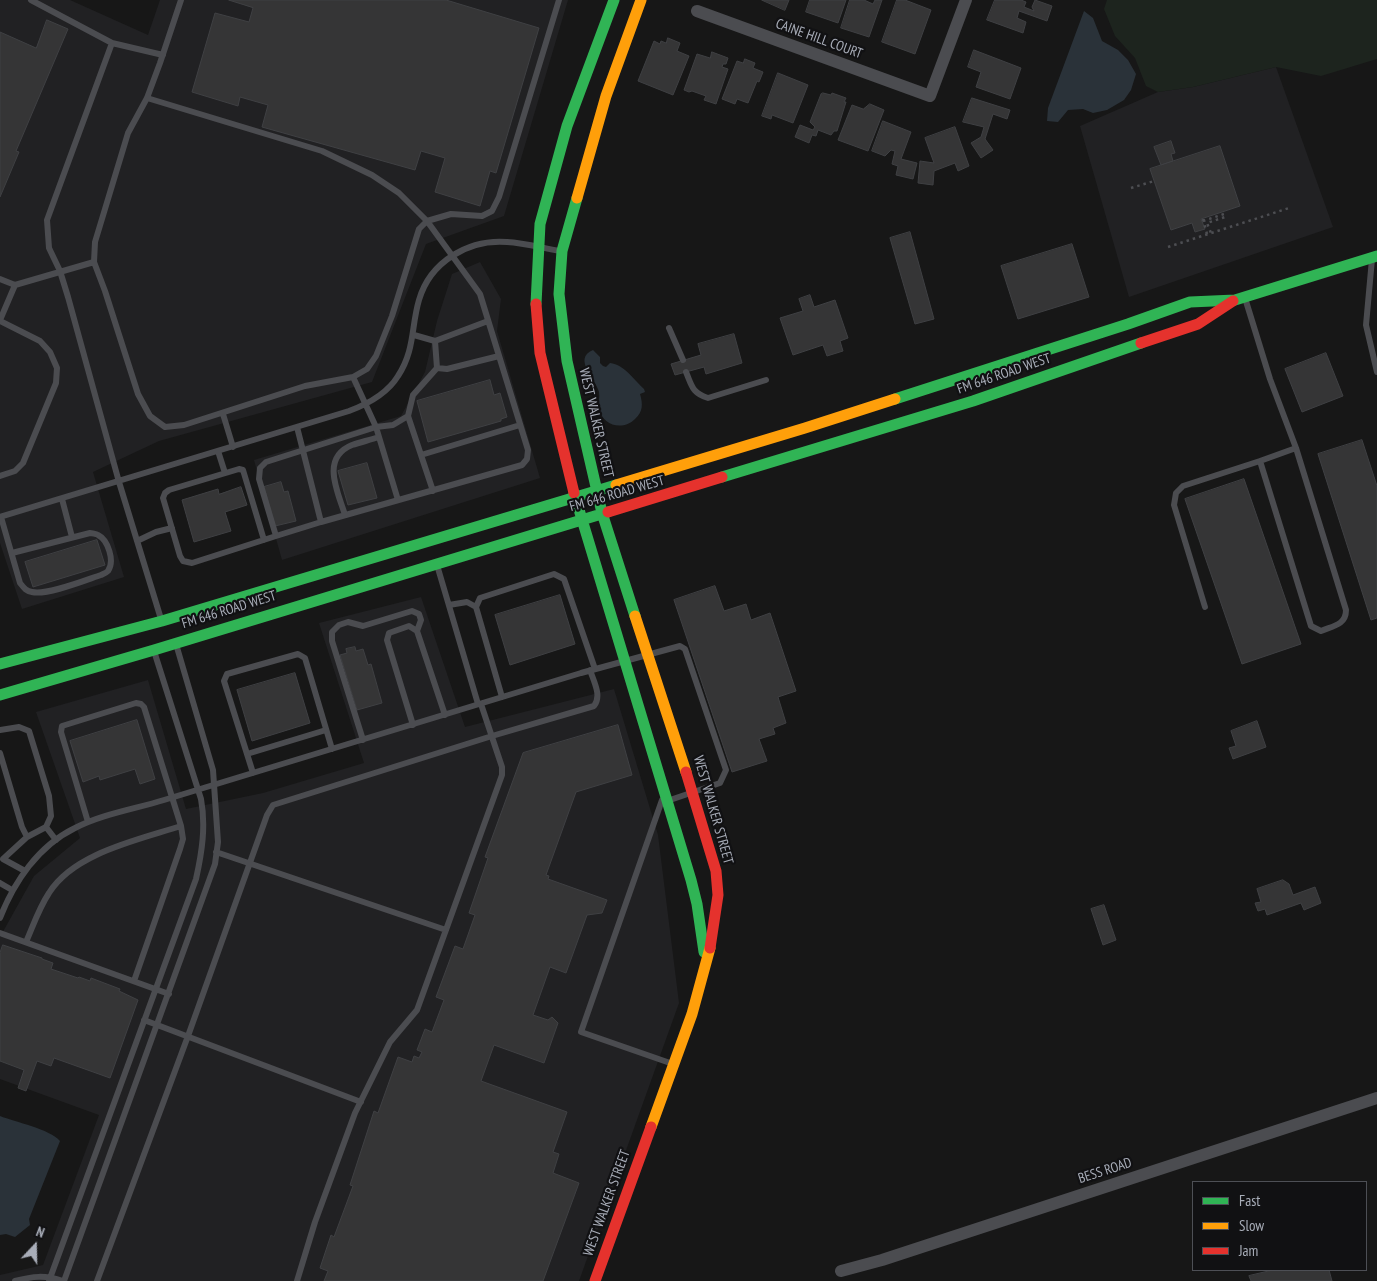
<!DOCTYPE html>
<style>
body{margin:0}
#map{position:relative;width:1377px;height:1281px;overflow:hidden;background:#171717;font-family:"PT Sans Narrow",sans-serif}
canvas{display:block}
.legend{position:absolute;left:1192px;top:1181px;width:175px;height:90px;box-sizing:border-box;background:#111113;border:1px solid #4d4f55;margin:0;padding:6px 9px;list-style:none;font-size:15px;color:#a8adb8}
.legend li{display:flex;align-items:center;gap:10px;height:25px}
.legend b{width:25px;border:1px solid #4d4f55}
.north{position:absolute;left:10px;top:1221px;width:50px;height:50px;-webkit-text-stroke:4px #111113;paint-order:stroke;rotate:21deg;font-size:14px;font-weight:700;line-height:20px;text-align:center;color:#a8adb8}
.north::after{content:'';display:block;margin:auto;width:18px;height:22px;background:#a8adb8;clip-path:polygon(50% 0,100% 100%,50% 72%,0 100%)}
</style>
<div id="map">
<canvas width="1377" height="1281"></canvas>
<ul class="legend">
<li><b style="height:6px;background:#30b455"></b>Fast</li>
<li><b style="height:6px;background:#ff9f0a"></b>Slow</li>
<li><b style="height:6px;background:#e5322d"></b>Jam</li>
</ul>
<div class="north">N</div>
</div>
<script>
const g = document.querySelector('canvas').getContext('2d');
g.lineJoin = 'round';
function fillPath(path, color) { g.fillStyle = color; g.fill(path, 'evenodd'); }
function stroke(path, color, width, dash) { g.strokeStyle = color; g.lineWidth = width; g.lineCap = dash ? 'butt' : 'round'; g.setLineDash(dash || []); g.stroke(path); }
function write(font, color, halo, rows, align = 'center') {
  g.font = font + ' "PT Sans Narrow",sans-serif'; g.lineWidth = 4.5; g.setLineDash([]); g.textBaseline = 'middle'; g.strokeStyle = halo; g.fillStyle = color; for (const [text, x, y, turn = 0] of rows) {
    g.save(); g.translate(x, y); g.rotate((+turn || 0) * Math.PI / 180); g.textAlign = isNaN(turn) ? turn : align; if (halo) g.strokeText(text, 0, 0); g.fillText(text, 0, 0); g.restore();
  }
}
fillPath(new Path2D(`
 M0,0H70L148,35L160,0H568L504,216L426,244L372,382L159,441L93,472L124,577L22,609L0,543Z
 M1276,67L1333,227L1129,297L1080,126L1158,92L1193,87Z
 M480,262L501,299L497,331L540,478L282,560L254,460L401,416L425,372L437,321L452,274Z
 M421,597L465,727L614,689L658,835L679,1003L579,1281H0V1275L43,1265L99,1115L0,1079V937L34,876L80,838L36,712L148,680L186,809L263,793L364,763L319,623Z`), '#212123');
fillPath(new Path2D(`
 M1107,0H1377V59L1321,76L1276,67L1193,87L1158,92L1146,86L1135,58L1115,36L1104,9Z`), '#1d241e');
fillPath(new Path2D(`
 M1084,11L1093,18L1102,41L1118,50L1128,60L1136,74L1131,90L1124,100L1107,110L1093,113L1083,109L1068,110L1058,122L1047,121L1048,108Z
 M593,350L600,357V363L603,366L606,367L610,363C625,365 633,379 644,389L645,392L640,394C643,404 643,412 635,419C623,431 602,426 599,408C598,403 600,397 599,392C596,379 572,359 593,350Z
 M0,1116C15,1122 50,1129 60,1141L29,1219L30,1225L15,1237L6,1234L0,1235Z`), '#2a3239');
const building = new Path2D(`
 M229,0H446L539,28L496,173L490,171L480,206L435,192L445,158L421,151L415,170L262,127L268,105L240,97L238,106L192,92L215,13L249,22L253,8Z
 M762,0H789L785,10Z
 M810,0H846L838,23L806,12Z
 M850,0H864L873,4L875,0H882L869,37L841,28Z
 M897,0H905L931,10L915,54L882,42Z
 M995,0H1021L1026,2L1024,7L1034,11L1032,7L1035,0L1052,6L1047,21L1019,11L1017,18L1026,22L1023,33L987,20Z
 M47,20L68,29L16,151L19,152L0,197V32L36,48Z
 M668,38L680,43L677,51L689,56L673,95L638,81L654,41L660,44L661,41L666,43Z
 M974,50L1021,68L1010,99L976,87L981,72L968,67Z
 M712,52L728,58L726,64H723L722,67L728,69L716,104L704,100L706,96L692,91L689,92L684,90L697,54L710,58Z
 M745,59L755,63L753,68L763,72L759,82L757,81L748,103L737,99L735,104L722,99L737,61L743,63Z
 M778,73L808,85L793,123L772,115L771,119L762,116Z
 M823,93L831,95L832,93L846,98L844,102H846L837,131H834L831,135L818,130L816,136L812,135L809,143L795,137L800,125L813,130L815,127L810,122L821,94Z
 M972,98L1010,110L1007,119L993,114L985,139L993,150L981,158L971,143L981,137L984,127L963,122Z
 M870,104L884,110L868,151L838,140L852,105L863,109Z
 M883,121L911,132L901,159L917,163L913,179L896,175L898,166L892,164L895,151L891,150L885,156L872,151Z
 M955,127L969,166L958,171L955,163L934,171L933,185L918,183L920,161L934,163L925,138Z
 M1171,141L1175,153L1171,154L1173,161L1161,165L1154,147Z
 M1220,146L1240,206L1201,219L1205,229L1195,232L1192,223L1171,230L1150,169Z
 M910,232L934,319L915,324L890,238Z
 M1072,244L1089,297L1018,319L1001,266Z
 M810,295L814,307L835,300L848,338L840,341L843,351L827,356L823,345L793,355L780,318L803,311L799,299Z
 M734,334L742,363L706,374L704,367L675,375L671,364L701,355L698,344Z
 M1326,353L1343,396L1302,412L1285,369Z
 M490,380L494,395L500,393L507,417L501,419V421L428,442L417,401Z
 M1362,440L1377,486V618L1371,620L1318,454Z
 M367,463L377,498L348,505L338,471Z
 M1244,479L1301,644L1242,664L1185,499Z
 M281,482L284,492L288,491L296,521L275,526L264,487Z
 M241,487L247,505L225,512L231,531L194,542L182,500L218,489L219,494Z
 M97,540L105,565L33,587L25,562Z
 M715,586L724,611L746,604L751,620L770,613L796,691L778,697L786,723L773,728L775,734L759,739L767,761L732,772L674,600Z
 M560,595L575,644L510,665L495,615Z
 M355,647L356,651L363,649L368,665L371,664L382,703L357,710L340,655L347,653L346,649Z
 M295,673L310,723L252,741L237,690Z
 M137,720L155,779L140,784L135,769L100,780L99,776L83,782L70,741Z
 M1257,721L1266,747L1233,759L1229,748L1236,746L1231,731Z
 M618,725L632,775L576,792L546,875L549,876L548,879L607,900L602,913L587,915L566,973L550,967L533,1015L548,1020L552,1017L558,1023L544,1063L494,1045L481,1081L567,1112L553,1152L559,1154L553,1173L579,1183L543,1281H324L328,1271L320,1268L331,1235L334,1237L353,1186L350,1185L374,1111L378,1113L398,1057L412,1062L414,1056L419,1058L422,1052L417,1050L425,1029L432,1032L444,1000L436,997L455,946L463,949L475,915L469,913L488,858L485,857L523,753Z
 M1283,880L1289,884L1293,895L1315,887L1321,903L1304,910L1301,903L1267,915L1265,909L1258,911L1255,903L1261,902L1257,889Z
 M1104,905L1116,940L1103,945L1091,909Z
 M3,945L42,958V959L53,963L51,969L78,978L79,977L90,981L91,978L120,989L119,991L138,1000L110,1078L54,1058L51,1066L37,1061L26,1091L18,1088L24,1070L0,1061V953Z
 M1273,1270H1329L1332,1281H1251L1249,1276Z`);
fillPath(building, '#353536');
stroke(building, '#3f4043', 1);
stroke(new Path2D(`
 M1131,188L1154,181
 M1203,219L1207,234
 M1203,221L1224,214L1225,217L1207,223L1211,233
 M1168,247L1289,208`), '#4d4e52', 2.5, [2.5, 4]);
stroke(new Path2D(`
 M31,0L112,43L163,55
 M181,0L160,63L147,98L128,133L95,242L94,262L105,291L138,394L150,416L165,427L184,425L305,386L353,377L367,369L376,356L392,316L419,229L427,221L451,214L482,216L492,211L499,197L559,0
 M112,43L47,220L49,248L60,271L68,297L119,482L161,619
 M147,98L322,151L372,175L399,193L427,221L480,294L528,450L527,459L522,465L321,522L297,427
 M1372,259L1366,325L1377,372
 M0,279L15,285L94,262
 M1245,298L1270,379L1296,448L1346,610C1346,625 1333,626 1321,631L1311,626L1260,461L1296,448
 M0,320L15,285
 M0,321L40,341L50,352L57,368L56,383L23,463L15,471L0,476
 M669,328L683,360
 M414,335L435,341L488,321
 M435,341L437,368L447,369L499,356
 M686,372C692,386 692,393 708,398L766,380
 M353,377L376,427L393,425L408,416L433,491
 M223,414L233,447
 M408,416L413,395L437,368
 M218,451L225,473
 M421,455L520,425
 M62,499L72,537
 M345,515C338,492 320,458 352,445C361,442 370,440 379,437
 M0,517L349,411C368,404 387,394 398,376C415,350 411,327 419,300C430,262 468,239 507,242C525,243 542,248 560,251
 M1,517L20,583C24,588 26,591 32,592C46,596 86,580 101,575C103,574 106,573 108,571C115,561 108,540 98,535C97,534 91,533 90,533L12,553
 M321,522L276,536L259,479L260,468L266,462L376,427L398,500
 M264,540L243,470L239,469L169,490L165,493L163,498L180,556L183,561L192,563L276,536
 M137,541L156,532L172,528
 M437,565L478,704
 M449,605L467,602L476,607
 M1205,607L1174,505L1176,493L1183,486L1260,461
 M502,697L476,607L480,598L554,574L564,579L595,669
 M413,725L387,640L389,633L409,626L417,631L445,715
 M0,730L19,727L29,731L49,796L51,816L46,827L56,840
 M363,740L332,641V632L339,625L348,622L363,626L412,611L419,614L421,620L417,631
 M0,753L22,827L27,837L46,827
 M247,754L326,730
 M253,773L224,681L227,674L298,654L305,658L332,749
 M662,800L581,1032L673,1064
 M216,852L446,930
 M25,871L3,859L27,837
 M0,883L12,890
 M0,918C14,882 38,846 75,828C102,814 135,809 164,800L581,673L680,646L685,649L726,770L720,783L670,800
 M0,933L169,994
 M26,942C33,926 39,908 49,893C74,853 138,840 181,826L144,707L141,704L136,703L62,726L61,732L88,822
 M134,981L180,849L183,839L181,826
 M144,1020L361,1102
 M15,1281C33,1276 45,1275 63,1281
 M49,1281L196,879C202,852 206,826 201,799L154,651
 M64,1281L215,864L218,842L213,770L176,644
 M97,1281L188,1036L267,815L273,805L492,736L594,706C602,696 594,682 590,670
 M297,1281L315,1222L355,1113L390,1042L417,1010L502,775V767L481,704`), '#4b4c50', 6);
stroke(new Path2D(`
 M697,11L930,96L966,0
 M841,1271L882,1260L1377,1098`), '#4b4c50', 12);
stroke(new Path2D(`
 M577,198L562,251L559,294L567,361L602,513L635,616
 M536,304L540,224L567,126L614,0
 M895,399L1128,324L1190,302L1235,300L1377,256
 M722,477L973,401L1141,343
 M574,493L691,880L697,904L704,952
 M0,664L162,621L616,485
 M0,695L154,650L608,512`), '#30b455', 11);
stroke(new Path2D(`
 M577,198L606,96L641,0
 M616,485L805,428L895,399
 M635,616L686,772
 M651,1127L692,1014L710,948`), '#ff9f0a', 11);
stroke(new Path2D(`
 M536,304L540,353L574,493
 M1141,343L1198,324L1233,301
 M608,512L722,477
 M686,772L716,871L718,895L710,948
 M595,1281L651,1127`), '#e5322d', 11);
write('14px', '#a8adb8', '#111113', [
 ["CAINE HILL COURT",819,39,20],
 ["FM 646 ROAD WEST",1004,374,-19],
 ["WEST WALKER STREET",596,423,77],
 ["FM 646 ROAD WEST",617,494,-16],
 ["FM 646 ROAD WEST",229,610,-17],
 ["WEST WALKER STREET",713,810,74],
 ["BESS ROAD",1105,1171,-18],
 ["WEST WALKER STREET",607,1203,-70]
]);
</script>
